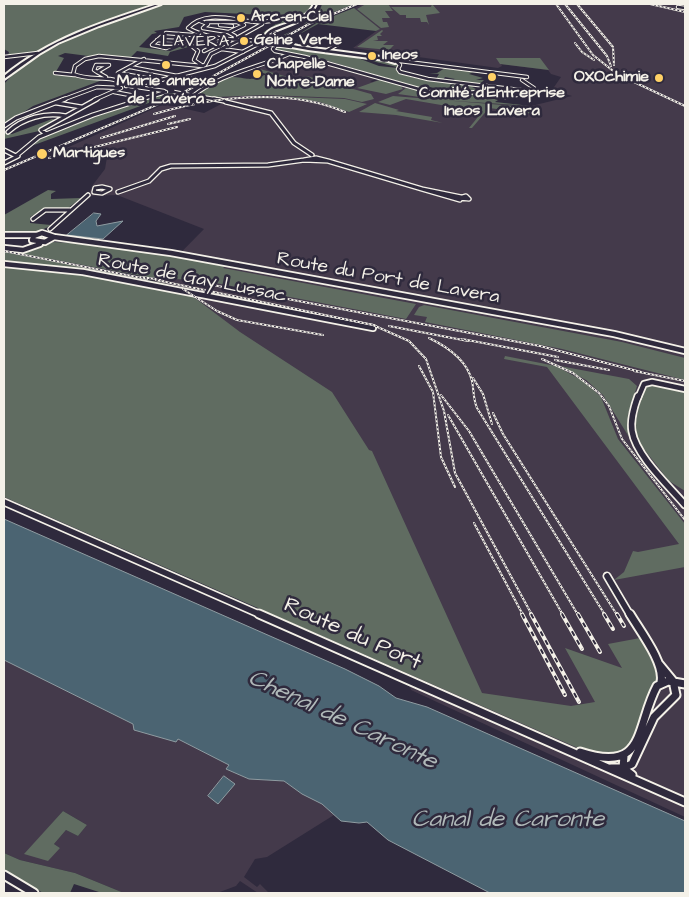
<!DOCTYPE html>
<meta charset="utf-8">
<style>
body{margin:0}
#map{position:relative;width:689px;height:897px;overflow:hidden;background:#2f2a3d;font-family:"Architects Daughter",sans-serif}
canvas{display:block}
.frame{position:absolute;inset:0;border:5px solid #f4f1e8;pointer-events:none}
</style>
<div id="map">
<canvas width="689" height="897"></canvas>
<div class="frame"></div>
</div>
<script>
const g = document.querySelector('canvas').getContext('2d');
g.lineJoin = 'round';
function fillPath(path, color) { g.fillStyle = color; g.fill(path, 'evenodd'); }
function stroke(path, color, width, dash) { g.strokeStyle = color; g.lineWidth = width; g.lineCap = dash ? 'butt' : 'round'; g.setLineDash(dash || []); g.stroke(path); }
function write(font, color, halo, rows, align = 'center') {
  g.font = font + ' "Architects Daughter",sans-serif'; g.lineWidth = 5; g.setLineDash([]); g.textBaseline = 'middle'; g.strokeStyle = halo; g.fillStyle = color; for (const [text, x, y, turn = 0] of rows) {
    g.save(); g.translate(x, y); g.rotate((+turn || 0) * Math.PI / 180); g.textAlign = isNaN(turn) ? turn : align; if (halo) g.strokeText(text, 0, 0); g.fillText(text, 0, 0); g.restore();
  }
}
fillPath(new Path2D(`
 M364,4H685V817L411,690L299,395L147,287L204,229L117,195L88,196L92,186L105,169L107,157L71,153L51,155L164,104L204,113L225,102L223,97L197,95L206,87L230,76L251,81L267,74L259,72L260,68L284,57L307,63L299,67L308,69L326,63L379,78L370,81L372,82L381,79L422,92L470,98L469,102L531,106L572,96L552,90L561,77L551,74L548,70L501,64L502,66L498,68L353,48L379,29L354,8Z
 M4,660L133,724L134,730L178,739L229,765L227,769L249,779L284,781L302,794L322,804L334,815L267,857L255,859L244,877L257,887L260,884L269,893H258L240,881L236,886L217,893H124L75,873L20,860L4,853ZM63,811L87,825L78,836L66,830L54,844L60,848L25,854Z`), '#443a4b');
fillPath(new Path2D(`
 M4,4H156L83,31L37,52L8,56L9,52L4,49Z
 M163,4H313C306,24 266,23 265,39L252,40L276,24L281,23L285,16L205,12L184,17L179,27L154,31L157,33L152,34L139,47L170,51L184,45L192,46L170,52L168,56L137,51L131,57H96L65,53L58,56L64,58L54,75L105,79L33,106L4,125V84C42,40 110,23 163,4Z
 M322,4H354L304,24L278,39H273C288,34 319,19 322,4Z
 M366,4H388L393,11H385L390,18H382L383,22H387L389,27L381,28L357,9Z
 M432,4L440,13L426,15L429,25L427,22H421L420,18H406V15H400L391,7H431Z
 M354,8L380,29L376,31L318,24L296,36L318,22Z
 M382,30L383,31L380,34L382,36H377L378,40L373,41H388L383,45H394L389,50L357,47Z
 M276,47H284L386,60L399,65L397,67L355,57L379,66L398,68L397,70C410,81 435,80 452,81L455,79L445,77L443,80L436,79L439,74L429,73H437L445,68L475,71L469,74L483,78L476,80H484L478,86L472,87L480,91L454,93L458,91L450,89L448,93H439L442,90L430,87L424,89L325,60L277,51L274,49Z
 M496,58H540L549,70L500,64Z
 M260,69L295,79L307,76L371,94L374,99L362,102L344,98L266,95L215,97L197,95C206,88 220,76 232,77C251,78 248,82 267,74L259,72Z
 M382,79L399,84L403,89L386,94L357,88Z
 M406,88L452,96L493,91L503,97H494L498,100L495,102L531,106L441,100L398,94Z
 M168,93H176L34,145C49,126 141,99 168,93Z
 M268,96L345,99L367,104L349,112L320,102L294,98L223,99Z
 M393,96L539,108L542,115L489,108L472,128H469L482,112L406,99L390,105L378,102Z
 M375,103L399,110L396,111L432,117L431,120L443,123L396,115L359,112Z
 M52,119L57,120L39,131L4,139V133L12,134Z
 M48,190L56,191L51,194V199L81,198L67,209L43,210L30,217V223L51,225C36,235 22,233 4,233V215Z
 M53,242C111,244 169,254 226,265L223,268L416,304L406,319L205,281L147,277L13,252L23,251Z
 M4,252L168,284L165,286L79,270L4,263Z
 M4,265L82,273L191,295L240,332L332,392L369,450L372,451L482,693L571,706L595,702L565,648L622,668L608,644L640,638L658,672L659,679C656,683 652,688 650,692C639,714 643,752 611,755C603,756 594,754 587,752L4,497Z
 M424,305L622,342L685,358V380L562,349L425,322L427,317L414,315L419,307Z
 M505,356L556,366L585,382L601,397L618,439L685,524V567L614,580L624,572L633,551L638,552L679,544L547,367L504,359Z
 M560,366L629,379L637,386C630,409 622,421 634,445L603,395L586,380Z
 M656,384L685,390V491L669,481L636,439L634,428L643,391L648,385Z
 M63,811L87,825L78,836L66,830L54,844L60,848L48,861L24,854Z
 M4,853L20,860L75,873L124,893H102L74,884L70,893H43L4,869Z`), '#606c61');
const water = new Path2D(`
 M94,213L101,214L96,221L97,226L123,221L103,239L67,235Z
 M4,519L345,669L379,686L396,698L427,707L685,821V893H490L388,840L367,822L359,823L341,821L322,804L302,794L284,781L249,779L226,769L229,765L178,739L176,742L134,730L133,724L4,660Z
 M224,776L235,784L218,804L208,796Z`);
fillPath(water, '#4b6472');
stroke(water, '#8f9ca1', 1);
const minorFar4 = new Path2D(`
 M678,7L685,8
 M200,21L208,24L203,28L228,32L235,36V39
 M206,22H236L245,19
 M220,25L232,26
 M229,32L244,25L237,22
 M166,33L206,36
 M161,37L152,45L166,48L179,42
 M235,39L262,24L261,22
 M157,40L200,42
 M275,41C245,39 215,43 188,28C207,8 237,22 260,22C267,22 274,20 280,19
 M275,45L291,47
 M275,47L273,49L275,51L305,57L433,93L454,94L501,90
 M222,49L243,52
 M198,51L193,47L203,40L216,38
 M198,51L194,60L203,66
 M204,51L222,42
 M326,51L338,44
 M211,54L240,40
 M4,57L38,53
 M144,59L118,73L152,79
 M400,61L527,77
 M397,62L400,65L398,69L400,72L428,79L528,91
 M96,65H109L97,72L94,70Z
 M202,66L205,65L211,54
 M130,67L193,79
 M97,72L106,77
 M55,73L74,75
 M127,85C110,74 91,82 73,74L75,66L85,59L99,56L202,66
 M126,86L161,80L215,66L258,44
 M130,86L164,91
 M495,91L505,97L522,94L534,88L522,80
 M114,92L135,96
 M193,96C220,74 257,68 289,54
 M195,96L221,100
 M62,100L97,87L121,88
 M94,100L121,88
 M139,100L166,92`);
const minorFar3 = new Path2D(`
 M214,99L224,101
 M226,102L271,113L294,143L312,155
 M57,103L81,107
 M4,126L16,118L65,99
 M8,132C23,118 45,112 66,116
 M46,134L41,130L97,99
 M4,150L16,156
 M16,156L39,137L93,115L143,99
 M316,158L328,161L304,160Z
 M328,161L422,189
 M4,163L18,156
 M102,187L110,189L102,193L94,192L95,188Z
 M118,192L149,181L161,169L171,166L268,165L304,160
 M466,196L469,199L459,198Z
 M460,200L422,189L461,197
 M33,219L45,210H70
 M50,229L88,195`);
const minorFar2 = new Path2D(`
 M42,233L54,237L45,242L32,240L34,236Z
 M4,235H36
 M54,237L171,253L614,334L685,351
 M4,248L23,250L40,244
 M4,264L83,272L373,328
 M638,398L644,384L652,382L685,389`);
const minorFar1 = new Path2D(`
 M638,396C634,407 630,420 632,431C636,456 669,486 685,505
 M4,502L261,615
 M607,576L630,615`);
const minor = new Path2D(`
 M259,614L685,802
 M630,614C640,631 665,663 661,682
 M580,752C647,774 635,727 657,686L668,681L685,684
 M624,756L623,768L632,775
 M611,768H623L632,764L654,717L676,695L673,681L659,664
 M4,875L34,893`);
const major = new Path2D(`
 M158,4H161L99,26L58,43L39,54L4,79V76C49,39 102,22 158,4Z
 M314,4H316C308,23 286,24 269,34V36L273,42H271L265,36C271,22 303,27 314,4Z
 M279,42L298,46L404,60L395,63L385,60L308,50L275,44Z`);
stroke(minorFar4, '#f4f1e8', 4.5);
stroke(minorFar3, '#f4f1e8', 5.5);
stroke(minorFar2, '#f4f1e8', 8);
stroke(minorFar1, '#f4f1e8', 9);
stroke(minor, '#f4f1e8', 11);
stroke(major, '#f4f1e8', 4);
stroke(minorFar4, '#2f2a3d', 2.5);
stroke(minorFar3, '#2f2a3d', 3);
stroke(minorFar2, '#2f2a3d', 4.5);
stroke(minorFar1, '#2f2a3d', 5.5);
stroke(minor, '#2f2a3d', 7);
fillPath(major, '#2f2a3d');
const railFar1 = new Path2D(`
 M556,4L593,55L617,74L685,106
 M565,4L607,56L611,66
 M577,4L613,47L614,65
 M650,4L685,12
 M575,43L582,52L594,60
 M154,114C213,97 287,87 345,112
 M168,124L190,119
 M101,138L175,116
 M49,158L177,127
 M4,170L175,97L309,24L357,4
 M4,251L147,279
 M141,277L163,280
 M156,280L373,325L409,341L426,359L444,411L455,473L532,615
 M191,281L540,346L641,372
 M183,289L217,311L237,320L323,335
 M389,326L468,341
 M429,338C448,347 467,360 472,381C474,390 473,399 477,408L605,615
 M462,339L558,357
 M542,359L573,373L599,393L609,406L622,439L685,520
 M555,360L609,370
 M419,366L433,392L441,457L455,487
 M634,371L685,381
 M473,378L483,394L492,424
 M441,395L469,431L578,615
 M493,413L503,434L617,615
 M448,415L563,615
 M474,523L523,615`);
const rail = new Path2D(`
 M522,614L565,695
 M531,614L579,702
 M562,614L582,649
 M578,614L600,652
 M604,614L613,629
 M617,614L624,626`);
stroke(railFar1, '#f4f1e8', 2);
stroke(rail, '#f4f1e8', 4);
stroke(railFar1, '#2f2a3d', 1, [2]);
stroke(rail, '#2f2a3d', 2, [5]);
const minorBridgeFar1 = new Path2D(`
 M267,44L275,45
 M174,92L189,95`);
const minorBridge = new Path2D(`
 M224,101L226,102`);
const majorBridge = new Path2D(`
 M272,41L277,44`);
stroke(minorBridgeFar1, '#f4f1e8', 4.5, []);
stroke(minorBridge, '#f4f1e8', 5.5, []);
stroke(majorBridge, '#f4f1e8', 5, []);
stroke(minorBridgeFar1, '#2f2a3d', 2.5);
stroke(minorBridge, '#2f2a3d', 3);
stroke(majorBridge, '#2f2a3d', 3);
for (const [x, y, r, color] of [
 [241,18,5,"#ffd166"],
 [244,41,5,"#ffd166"],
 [372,56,5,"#ffd166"],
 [166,65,5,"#ffd166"],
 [257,74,5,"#ffd166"],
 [492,77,5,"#ffd166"],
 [659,78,5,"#ffd166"],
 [42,154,6,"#ffd166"]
]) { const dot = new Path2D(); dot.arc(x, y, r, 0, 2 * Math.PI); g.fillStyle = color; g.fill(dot); stroke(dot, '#2f2a3d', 2); }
write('bold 16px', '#f4f1e8', '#2f2a3d', [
 ["Arc-en-Ciel",251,18],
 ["Geine Verte",254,41],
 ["Ineos",382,56],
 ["Chapelle",267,65],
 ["Notre-Dame",267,83],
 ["OXOchimie",649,78,"right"],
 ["Mairie annexe",166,82,"center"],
 ["de Lavéra",166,100,"center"],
 ["Comité d'Entreprise",492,94,"center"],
 ["Ineos Lavera",492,112,"center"],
 ["Martigues",53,154]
], 'left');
g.letterSpacing = '1px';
write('16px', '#f4f1e8', '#2f2a3d', [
 ["LAVÉRA",196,43]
]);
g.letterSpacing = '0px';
write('19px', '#f4f1e8', '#2f2a3d', [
 ["Route de Gay Lussac",192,279,11],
 ["Route du Port de Lavera",388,279,10]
]);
write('22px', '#f4f1e8', '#2f2a3d', [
 ["Route du Port",352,635,24]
]);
write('italic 24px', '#b0b9b9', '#2f2a3d', [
 ["Chenal de Caronte",342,721,25],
 ["Canal de Caronte",508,821]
]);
</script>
